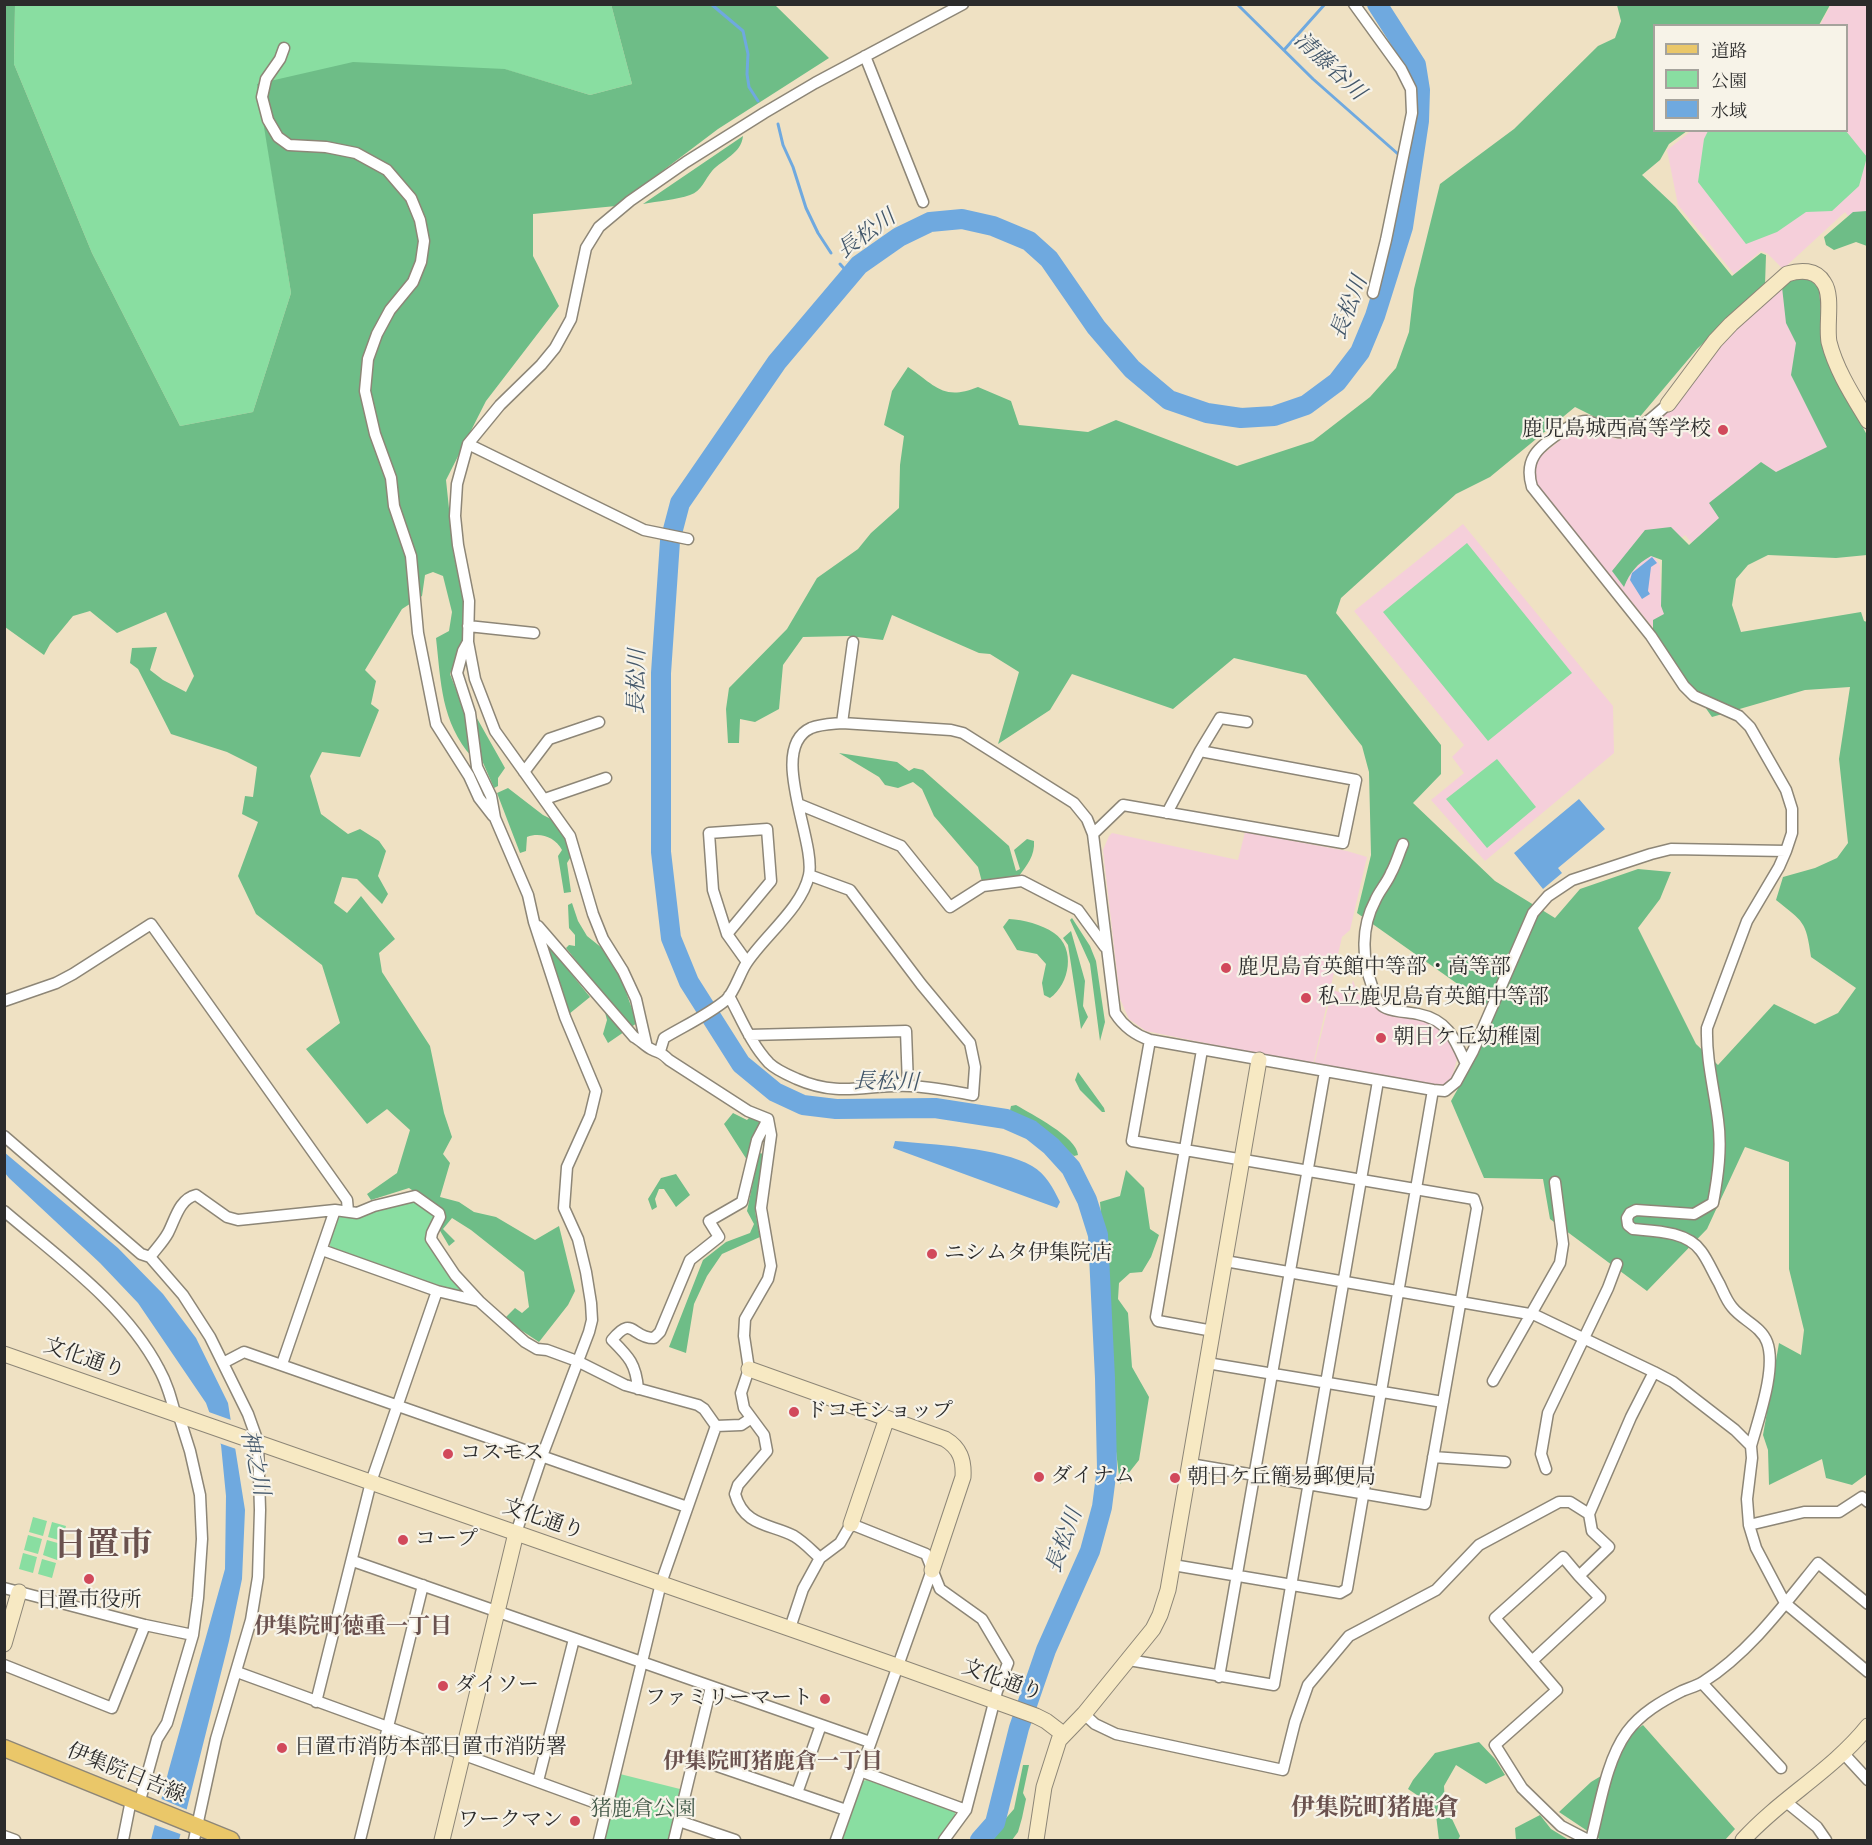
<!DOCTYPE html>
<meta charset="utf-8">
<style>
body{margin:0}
#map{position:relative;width:1872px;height:1845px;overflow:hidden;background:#efe1c3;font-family:"IM FELL Great Primer","Noto Serif JP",serif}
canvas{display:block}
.frame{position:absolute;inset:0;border:6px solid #2b2b2b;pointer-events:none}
.legend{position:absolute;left:1653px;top:24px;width:195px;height:108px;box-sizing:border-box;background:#f7f3e8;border:2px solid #a5a39c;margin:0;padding:8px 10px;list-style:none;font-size:18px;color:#2b2b2b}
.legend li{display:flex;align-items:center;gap:12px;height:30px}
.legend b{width:30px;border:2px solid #a5a39c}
</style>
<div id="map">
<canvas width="1872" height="1845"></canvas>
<div class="frame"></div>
<ul class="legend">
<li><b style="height:8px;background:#eac769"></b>道路</li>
<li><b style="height:16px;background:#89dea1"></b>公園</li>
<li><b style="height:16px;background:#6fa9df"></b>水域</li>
</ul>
</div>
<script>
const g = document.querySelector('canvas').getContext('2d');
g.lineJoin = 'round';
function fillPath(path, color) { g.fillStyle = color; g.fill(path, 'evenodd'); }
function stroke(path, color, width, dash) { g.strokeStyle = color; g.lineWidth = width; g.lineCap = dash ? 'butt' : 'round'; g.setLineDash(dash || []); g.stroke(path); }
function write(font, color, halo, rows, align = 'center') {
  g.font = font + ' "IM FELL Great Primer","Noto Serif JP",serif'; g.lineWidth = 4.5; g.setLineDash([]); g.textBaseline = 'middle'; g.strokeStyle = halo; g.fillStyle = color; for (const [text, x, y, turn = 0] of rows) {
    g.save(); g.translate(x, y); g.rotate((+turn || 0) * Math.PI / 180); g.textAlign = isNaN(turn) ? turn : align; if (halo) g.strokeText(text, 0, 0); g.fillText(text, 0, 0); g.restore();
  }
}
fillPath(new Path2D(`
 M1831,5H1867V212L1854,223L1845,212L1783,269L1768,254L1761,251L1734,274L1678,205L1667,150L1691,131L1846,130V26L1820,25Z
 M1803,276L1819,285L1835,376L1865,428L1810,460L1696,548L1685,535L1674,544L1653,554L1660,565L1661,592L1671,601V619L1655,630L1541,492L1536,482L1534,471L1536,462L1542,455L1569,433L1578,428L1588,427L1616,439L1634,436L1656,420L1749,315L1795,277Z
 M1463,524L1613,706L1614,753L1485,861L1431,800L1464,773L1452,757L1464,745L1354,611Z
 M1245,832L1347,851L1367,857L1350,930L1342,937L1313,1065L1146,1031L1129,1019L1120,999L1103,850L1109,836L1112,833L1238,860Z
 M1353,980L1358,994L1369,998L1382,1011L1423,1018L1447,1033L1458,1056L1452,1077L1448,1083L1441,1086L1314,1065L1332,990L1349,995Z`), '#f5cfda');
fillPath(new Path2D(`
 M611,4L632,84L590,95L504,69L258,84L291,293L253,412L180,426L92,253L14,64L15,5Z
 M1708,131H1846L1867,157L1859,186L1832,211L1806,212L1777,232L1746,244L1698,182L1704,139Z
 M1467,543L1572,673L1488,741L1383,612Z
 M1497,759L1536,807L1487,848L1446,799Z
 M417,1200L436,1214L427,1233L463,1289L460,1294L332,1249L329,1244L338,1217L343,1214L357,1218L375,1210Z
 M33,1517L47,1521L43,1536L29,1532Z
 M52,1522L66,1526L62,1541L48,1537Z
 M28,1535L42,1539L38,1554L24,1550Z
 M47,1540L61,1544L57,1560L43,1555Z
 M23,1553L37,1557L33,1573L19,1569Z
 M42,1559L56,1563L52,1578L38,1574Z
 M620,1774L680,1789L668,1840H604Z
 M867,1780L955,1811V1816L937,1840H841L862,1781Z`), '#89dea1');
fillPath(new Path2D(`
 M611,4L775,5L829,58L718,129L616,206L533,214V256L559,306L486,401L446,480L454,556L465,608L463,642L450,674L467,718L472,757C441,722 441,682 436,638L449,631L452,612L443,576L433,572L425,575L422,596L402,609L365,670L376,681L371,704L379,710L360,757L322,752L310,776L321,814L348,834L360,829L379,841L386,851L378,876L388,894L382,904L357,879L342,877L334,903L347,913L361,896L395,939L379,953L382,972L430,1046L444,1113L452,1137L443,1154L450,1163L440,1197L459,1202L474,1212L496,1217L535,1240L559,1226L575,1291L568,1305L539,1342L504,1319L515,1308L522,1313L529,1307L524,1272L471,1230L452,1218L443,1229L455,1241L449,1246L439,1229L441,1210L409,1188L371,1200L367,1194L397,1173L410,1130L387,1109L367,1124L306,1049L340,1023L322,965L256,914L238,876L258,822L242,814L245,796L253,797L257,767L227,752L171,734L138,669L130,663L132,648L157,647L150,670L163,680L186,692L194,676L166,612L117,633L90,611L73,616L50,644L44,655L5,627V5H15L14,64L92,253L180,426L253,412L291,293L257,84L353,62L505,69L590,95L632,84Z
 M1617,5H1830L1819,25L1654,26V130L1687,131L1669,144L1660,160L1642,175L1675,206L1732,276L1761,253L1766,255L1765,285L1697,349L1638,419L1609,424L1575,407L1490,477L1456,494L1341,598L1336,613L1441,745V774L1413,803L1495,881L1555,918L1580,889L1638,869L1671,872L1660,899L1638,928L1696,1044L1718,1065L1774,1004L1815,1024L1838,1013L1856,988L1811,957C1806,920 1803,922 1776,900L1783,877L1815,868L1837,858L1848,843L1839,759L1850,687L1805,690L1712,717L1653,633V620L1664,614L1661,606L1662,560L1651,556C1637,564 1630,572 1624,587L1612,571L1645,530L1671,527L1689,545L1719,518L1709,503L1761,462L1776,472L1827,447L1791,375L1796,343L1786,323L1782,287L1791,281L1805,278L1811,280L1819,289L1824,348L1831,369L1867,435V555L1836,558L1768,555L1748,565L1736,579L1732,605L1741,632L1861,612L1864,621L1867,622V1474L1852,1485L1826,1478L1822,1459L1769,1485L1768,1450L1763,1435L1779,1343L1801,1355L1804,1330L1789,1269V1162L1745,1147L1707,1229L1647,1291L1550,1219L1543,1179L1484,1178L1451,1101L1478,1053L1496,1011L1357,913L1371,855L1369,772L1362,746L1306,675L1234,658L1173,709L1072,674L1050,710L998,744L1019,672L990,654L979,653L892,615L883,640L848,636L803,637L783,665L779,709L755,722L740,719L739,743H728L726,709L729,688L787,629L817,578L858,549L871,533L899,508L900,465L904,436L884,425L892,391L908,367C936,386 943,401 978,387L1011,401L1019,425L1088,432L1116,420L1237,466L1313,441L1370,397L1396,368L1409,332L1414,289L1440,184L1514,129L1598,46L1615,38L1621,21Z
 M743,136C741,154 723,159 712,171C705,179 702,191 690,195C676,200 658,201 643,204Z
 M1867,211V246L1856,242L1834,250L1826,245L1824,237L1853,212Z
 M474,713L505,768L498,778V786L494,788L481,758Z
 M839,753L897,762L909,771L914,768L923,770L1009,846L1016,871L1020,869L1014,850L1027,839L1034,841C1035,856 1027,865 1019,876L982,882L978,867L934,816L922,789L913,782L898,788L885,785L879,777Z
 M508,788L543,815L553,820L563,831L572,855L567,863L571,892L564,893L558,856L562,850C555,837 540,832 527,837L526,851L520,853L497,793Z
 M572,903L578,921L587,936L602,948L619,972L637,1023L608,1043L603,1034L607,1020L599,989L566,948L569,945L575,946V935L569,928L568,905Z
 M1072,918L1090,946L1096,961L1105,1022L1100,1041L1090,964L1070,920Z
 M1009,919C1024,920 1041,924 1054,933C1076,948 1070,984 1050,998L1044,995L1042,983L1046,964L1037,954L1017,950L1003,927Z
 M1071,931L1085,981L1083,1006L1088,1017L1081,1029L1068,945L1063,938Z
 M544,940L590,997L569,1014Z
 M1078,1072L1104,1108L1105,1112H1102L1080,1090L1075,1080Z
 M1016,1105C1031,1114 1077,1137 1078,1155L1074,1156C1054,1139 1034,1123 1009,1115L1011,1106Z
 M733,1113L747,1120L751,1116L763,1121L753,1138L747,1160L724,1124Z
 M759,1153L764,1154L755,1211L760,1237L722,1254L707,1276L694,1304L686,1353L669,1347L703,1260L726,1242L750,1233L754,1224L747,1211Z
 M1126,1170L1144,1188L1150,1229L1159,1235L1151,1257L1142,1272L1130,1273L1119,1283L1118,1299L1128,1313L1132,1367L1149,1397L1139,1460L1120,1484L1114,1435L1109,1365L1107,1285L1100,1202L1120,1196Z
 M676,1174L690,1195L676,1207L664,1189H659L655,1199L657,1207L652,1210L648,1199L661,1178Z
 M1643,1725L1735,1829L1725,1840H1601L1559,1812L1591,1782L1601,1776L1630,1734Z
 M1479,1742L1495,1759L1505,1775L1486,1784L1456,1765L1444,1786L1445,1804L1460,1836L1458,1840H1439L1436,1815L1422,1810L1420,1797L1408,1789L1413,1780L1435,1753Z
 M1023,1765H1029L1023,1793L1026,1799L1022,1818L1018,1832L1012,1840H987L1014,1809Z
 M1540,1815L1551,1829L1569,1840H1516L1515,1828Z`), '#6ebd87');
fillPath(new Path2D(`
 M1652,557L1657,563L1651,567L1648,591L1650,594L1642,599L1630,580L1632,573Z
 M1579,799L1605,829L1558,868L1562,873L1543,889L1514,853Z
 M895,1141C930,1144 1002,1148 1032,1166C1046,1174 1053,1188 1060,1202L1057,1208L893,1148Z
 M4,1152L118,1248L163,1294L196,1338L228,1403L245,1510L242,1579L229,1641L179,1840H151L169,1769L225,1569L226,1496L221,1445L206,1403L138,1303L100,1263L9,1178L5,1173Z`), '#6fa9df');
fillPath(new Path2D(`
 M206,1411L234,1421L239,1450L216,1442Z
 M159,1798L190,1811L183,1835L152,1824Z`), '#efe1c3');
stroke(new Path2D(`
 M711,4L743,31L748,54L747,74L749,87L758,101
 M1237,4L1313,79L1398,154
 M1284,50L1325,4
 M778,124L783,145L793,167L806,208L818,233L831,253
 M840,264L850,275`), '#6fa9df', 3);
stroke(new Path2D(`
 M980,1840L995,1823L1019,1728L1046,1650L1090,1551L1102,1507L1107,1468L1105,1378L1098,1235L1087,1200L1071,1168L1051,1146L1031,1130L1006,1119L935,1108L836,1109L803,1105L775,1092L741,1064L689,982L671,938L661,852V673L670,541L680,503L777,362L859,265L899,237L930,222L962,219L993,226L1029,241L1049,259L1096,327L1132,369L1169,400L1207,413L1241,418L1274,416L1306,405L1337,382L1360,352L1375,316L1403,227L1419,121L1420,90L1416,65L1377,4`), '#6fa9df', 20);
const street = new Path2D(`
 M1354,4L1401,69L1411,89L1412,113L1386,240L1373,293
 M284,48L280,59L266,79L262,97L268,120L278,137L289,145L326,147L356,153L387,170L411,198L420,220L424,241L421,262L413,282L390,310L377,334L368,359L365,391L375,434L391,478L394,506L411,556L418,633L436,724L469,776L479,798L493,816
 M865,56L923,202
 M1668,404C1656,414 1642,429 1626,432C1612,434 1600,423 1586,421C1574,420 1540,445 1534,456C1528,466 1529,477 1532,487L1651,636L1684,686L1694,696L1739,716L1750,727L1786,790L1792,809V833L1786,851L1779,867L1747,921L1707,1028C1706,1059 1714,1089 1718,1120C1722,1148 1718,1176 1713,1203L1694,1214L1636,1210L1630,1213L1627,1218L1628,1225L1633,1229C1654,1231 1687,1231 1701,1251C1708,1260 1713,1273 1719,1283C1723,1291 1726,1300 1732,1307C1742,1320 1761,1326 1767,1342C1777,1368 1758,1420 1751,1446
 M468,444L644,530L688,539
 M468,626L534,633
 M468,642L463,651L457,673L470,713L477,767L491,796L495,818L528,895L534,922L565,1017L596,1091L590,1116L567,1167L564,1208L578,1239L586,1272L591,1303L592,1320L589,1332L542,1456L516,1533
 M842,723L853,642
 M1200,751L1220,718L1247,722
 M524,772L549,739L599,722
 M545,799L606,778
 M798,804L901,846L950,907L983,886L1022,881L1078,910L1105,947
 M1093,834L1123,805L1343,843L1356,780L1200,751L1167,813
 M1403,844C1399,853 1396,864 1391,873C1387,883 1379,891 1375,901C1361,927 1362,959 1372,986C1374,994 1378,1005 1386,1008C1396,1012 1408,1012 1418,1014C1448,1020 1455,1039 1466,1064
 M538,926L634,1037C640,1040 645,1046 651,1049C661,1054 660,1051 669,1060L748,1111L768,1119
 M727,934L771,881L767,829L709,833L713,890L727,934L747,962
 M729,996C741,1018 751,1044 769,1063C776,1070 788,1075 797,1079C840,1098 867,1084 910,1086C931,1087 952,1091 973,1095L975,1067L970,1043L921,984L850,890L809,875
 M4,1001L56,983L73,974L151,924L347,1200L348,1211
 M749,1035L906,1031L908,1085
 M1150,1040L1132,1141L1474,1199L1477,1208L1425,1504L1190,1464
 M646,1043L636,999L623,971L603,939L593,914L570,836L495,731L475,679L468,642L469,601L458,545L455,516L457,484L468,444L500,405L541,365L555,348L571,319L586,248L599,227L630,201L686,162L764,113L815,83L963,4
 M1202,1050L1156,1317L1158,1321L1213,1331
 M660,1051L664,1038C684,1026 708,1015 726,1000C734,993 740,973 746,964C764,936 802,908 809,875C816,840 767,748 811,728C821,724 832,724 842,723L951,730L963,733L1074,803L1087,819L1093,834L1115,1013C1124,1027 1135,1035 1150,1040L1433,1090L1347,1589L1340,1593L1173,1565
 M1433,1090L1445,1091L1456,1082L1473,1051L1533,913L1548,896L1572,880L1651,854L1671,849L1786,851
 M768,1119L771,1135L761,1208L771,1266L768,1279L745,1319L744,1336L749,1369L741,1393L744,1408L764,1435L767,1451L738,1485L735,1494C744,1527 772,1524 794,1536C804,1542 812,1551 820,1558L803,1589L790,1628
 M4,1136L141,1254L150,1257L183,1295L210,1337L248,1414L258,1442L260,1510L258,1577L251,1620L216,1739L194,1840
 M4,1211C59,1258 125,1304 159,1369C167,1383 171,1398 175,1413
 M150,1257C156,1249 163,1242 168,1233C175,1220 179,1199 196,1195L227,1217L238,1220L335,1210L357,1213L374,1206L415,1196L439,1213L440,1217L432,1233L431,1239L455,1275L479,1301
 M1225,1261L1535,1315L1654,1372L1673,1382L1735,1430L1751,1446L1752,1458L1747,1499L1749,1525L1756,1548L1785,1603L1868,1672
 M437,1291L479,1301L525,1342L537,1349L547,1350L577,1361L625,1385L698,1405L704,1409L716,1426L661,1583L599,1840
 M223,1363L244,1352L687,1507
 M1207,1363L1443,1402
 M282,1364L335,1210
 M1493,1381L1560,1263L1563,1244L1555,1182
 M638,1389C636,1364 629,1357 612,1340C633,1314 631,1338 654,1338L660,1332L690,1260L719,1237L709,1221L742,1202L757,1140L768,1119
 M716,1426L741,1425L750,1419
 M1433,1457L1505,1462
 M1546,1469L1541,1454L1548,1413L1608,1288L1617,1264
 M1749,1525L1804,1512H1839L1862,1497L1868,1502
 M820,1558L840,1543L851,1524L926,1554L940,1589L982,1619L1008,1663L997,1691L966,1810L944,1840
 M353,1561L870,1742
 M1579,1576L1563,1557L1495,1618L1557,1690L1495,1745L1522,1788L1561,1826L1588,1840
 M4,1588L145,1625L193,1635
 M1129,1660L1274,1685L1378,1081
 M1532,1661L1600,1598L1579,1576L1609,1547L1592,1531L1589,1514L1631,1417L1654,1372
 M4,1665L112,1708L145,1625
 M237,1672L607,1807
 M1219,1677L1325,1071
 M1702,1683L1781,1768
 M316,1702L371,1482L437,1291L322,1250
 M1084,1714L1095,1724L1116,1734L1283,1770L1295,1722L1308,1685L1349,1636L1436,1590L1479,1545L1559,1502H1570L1589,1514
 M1844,1754L1868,1780
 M694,1758L846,1810
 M860,1771L966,1810
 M538,1781L574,1639
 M797,1793L821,1725
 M1785,1801L1817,1827L1826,1840
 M139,1804L157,1739L167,1723L193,1635L198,1598L202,1539L200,1495L190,1451L178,1413
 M679,1821L735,1840
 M4,1836L15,1840
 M123,1840L131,1800
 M360,1840L423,1585
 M674,1840L711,1687
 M836,1840L932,1570
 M1591,1840C1600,1806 1606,1761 1627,1732C1641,1713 1662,1701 1682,1691C1689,1688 1697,1686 1703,1682C1749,1653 1784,1605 1818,1563L1868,1604`);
const secondary = new Path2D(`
 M1668,404L1715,341L1731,324L1787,274C1800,270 1816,269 1824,283C1833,296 1826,325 1829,342C1836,370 1853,396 1868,421
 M4,1354L897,1666L1036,1716L1046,1721L1063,1734
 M749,1369L945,1439C960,1448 964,1460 963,1477L932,1570
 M851,1524L887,1418
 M4,1644L19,1592
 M442,1840L516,1533
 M1036,1840L1044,1787L1059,1740L1084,1714L1153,1629L1160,1615L1168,1590L1259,1060
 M1743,1840C1781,1798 1832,1771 1868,1726`);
const primary = new Path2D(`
 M4,1748L231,1840`);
stroke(street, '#8d8677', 13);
stroke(secondary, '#8d8677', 17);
stroke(primary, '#8d8677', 19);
stroke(street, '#fff', 10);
stroke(secondary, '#f7e9c3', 15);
stroke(primary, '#eac769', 16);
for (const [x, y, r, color] of [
 [1723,430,6,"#d1495b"],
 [1226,968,6,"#d1495b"],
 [1306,998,6,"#d1495b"],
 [1381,1038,6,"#d1495b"],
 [932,1254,6,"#d1495b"],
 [794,1412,6,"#d1495b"],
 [448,1454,6,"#d1495b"],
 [1039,1477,6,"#d1495b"],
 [1175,1478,6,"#d1495b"],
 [403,1540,6,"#d1495b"],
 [89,1579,6,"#d1495b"],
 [443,1686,6,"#d1495b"],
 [825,1699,6,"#d1495b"],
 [282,1748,6,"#d1495b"],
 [575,1821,6,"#d1495b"]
]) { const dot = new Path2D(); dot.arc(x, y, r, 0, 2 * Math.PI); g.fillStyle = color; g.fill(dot); stroke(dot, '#f7f3e8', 2); }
write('21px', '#2b2b2b', '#f7f3e8', [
 ["鹿児島城西高等学校",1711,430,"right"],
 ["鹿児島育英館中等部・高等部",1238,968],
 ["私立鹿児島育英館中等部",1318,998],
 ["朝日ケ丘幼稚園",1393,1038],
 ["ニシムタ伊集院店",944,1254],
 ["ドコモショップ",806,1412],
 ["コスモス",460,1454],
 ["ダイナム",1051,1477],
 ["朝日ケ丘簡易郵便局",1187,1478],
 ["コープ",415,1540],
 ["日置市役所",89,1601,"center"],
 ["ダイソー",455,1686],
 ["ファミリーマート",813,1699,"right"],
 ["日置市消防本部日置市消防署",294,1748],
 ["ワークマン",563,1821,"right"]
], 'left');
write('21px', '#2b2b2b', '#f7f3e8', [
 ["文化通り",84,1359,19],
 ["文化通り",543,1520,19],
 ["文化通り",1002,1681,20],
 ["伊集院日吉線",126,1774,22]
]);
write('21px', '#425848', '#f7f3e8', [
 ["猪鹿倉公園",643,1810]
]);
write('italic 22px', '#43576a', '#f7f3e8', [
 ["清藤谷川",1329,67,43],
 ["長松川",867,235,-36],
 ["長松川",1350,308,-69],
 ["長松川",638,682,-89],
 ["長松川",886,1083,1],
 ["神之川",254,1463,78],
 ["長松川",1065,1541,-70]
]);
write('bold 22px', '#6a514e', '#f7f3e8', [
 ["伊集院町徳重一丁目",353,1628],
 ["伊集院町猪鹿倉一丁目",773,1763]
]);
write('bold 24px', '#6a514e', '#f7f3e8', [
 ["伊集院町猪鹿倉",1375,1809]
]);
write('bold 33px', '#6a514e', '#f7f3e8', [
 ["日置市",103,1547]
]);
</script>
